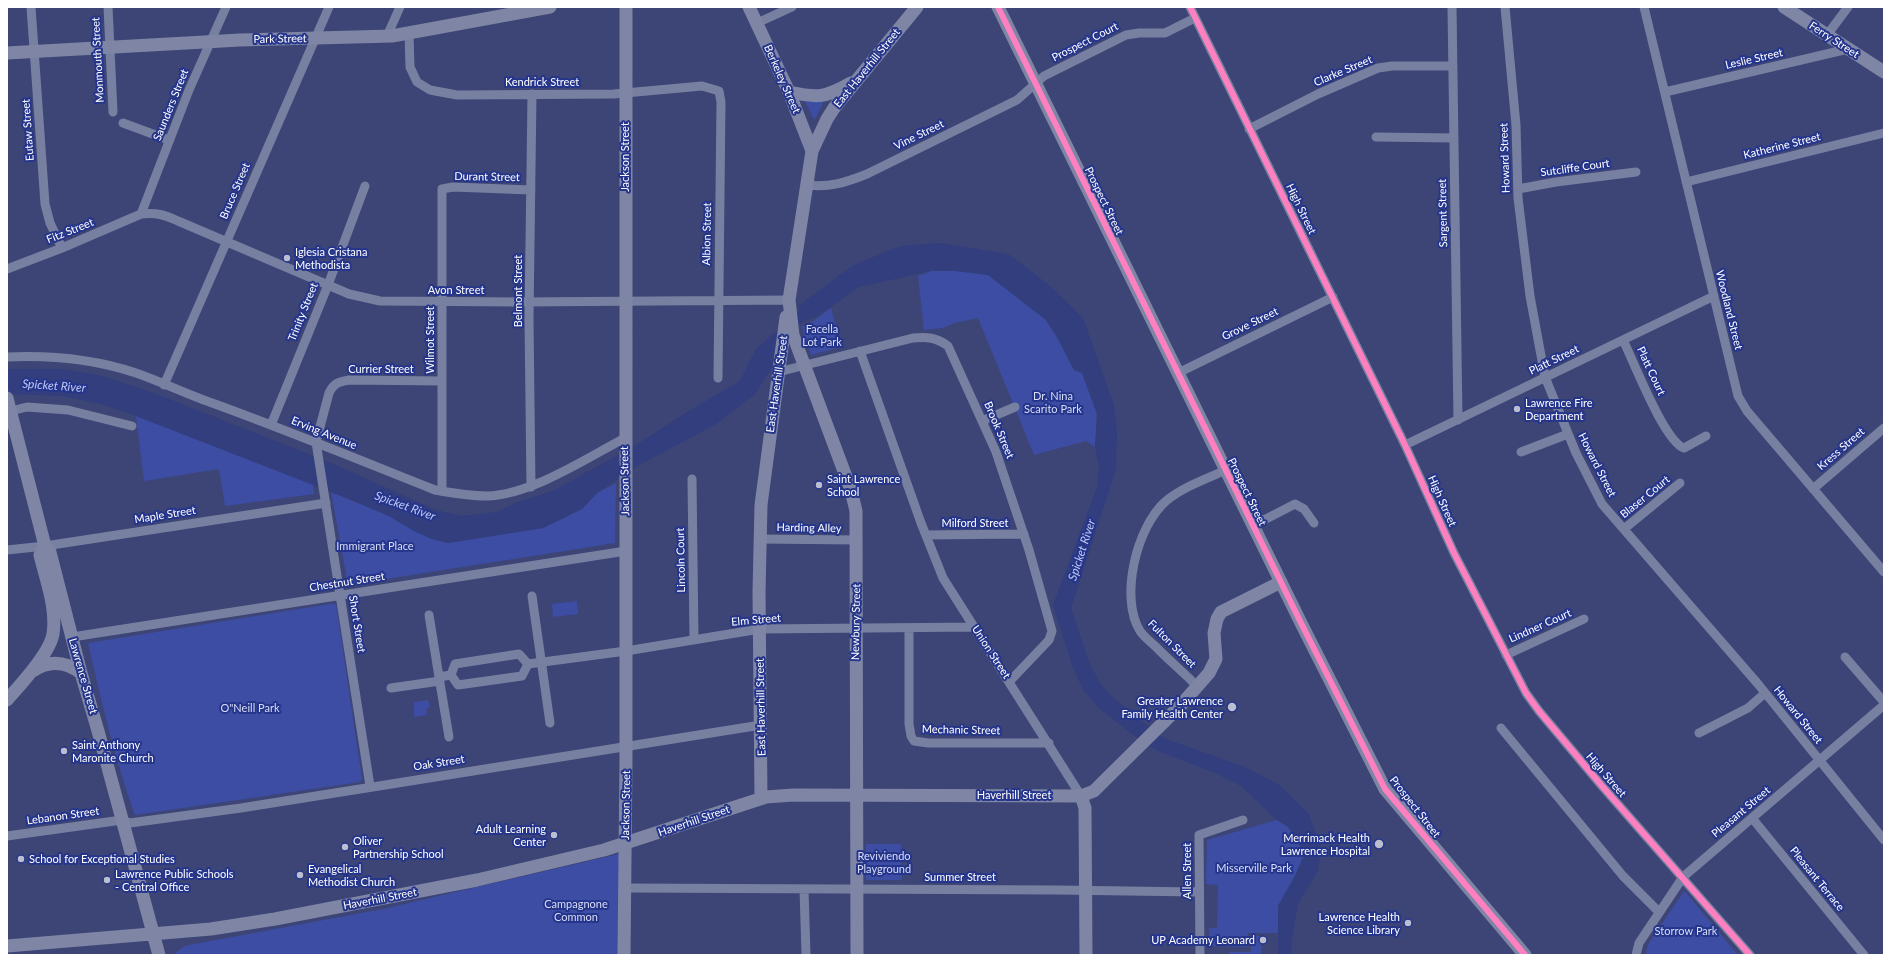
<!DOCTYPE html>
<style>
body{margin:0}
#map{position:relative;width:1891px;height:962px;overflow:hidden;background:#3c4575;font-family:Lato,sans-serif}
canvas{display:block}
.frame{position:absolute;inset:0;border:8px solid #fff;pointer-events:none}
</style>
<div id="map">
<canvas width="1891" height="962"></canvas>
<div class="frame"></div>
</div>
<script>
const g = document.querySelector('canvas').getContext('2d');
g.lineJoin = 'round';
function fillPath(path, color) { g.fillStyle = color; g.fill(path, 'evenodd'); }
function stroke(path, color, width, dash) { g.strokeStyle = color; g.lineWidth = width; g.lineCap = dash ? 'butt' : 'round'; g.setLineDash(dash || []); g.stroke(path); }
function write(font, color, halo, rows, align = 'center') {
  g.font = font + ' Lato,sans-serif'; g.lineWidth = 4; g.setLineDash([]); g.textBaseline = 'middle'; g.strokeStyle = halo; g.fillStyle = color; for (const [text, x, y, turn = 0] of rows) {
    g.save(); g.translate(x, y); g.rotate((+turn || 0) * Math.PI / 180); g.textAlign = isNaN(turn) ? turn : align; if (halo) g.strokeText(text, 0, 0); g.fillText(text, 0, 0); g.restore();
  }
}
fillPath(new Path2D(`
 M805,101H824L815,119L813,118Z
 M931,271H956L988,275L1046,320L1058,339L1074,370L1082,372L1097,414L1095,447L1086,441L1034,455L978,318L955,323L943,328L924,330L918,276Z
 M831,308L841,347L811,355L802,327L815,320Z
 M136,416L313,484L314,494L225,506L219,469L144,481Z
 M616,483L615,543L348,585L331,492L389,516L414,531L432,539L448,543L543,528L582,509L597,493Z
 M577,601L578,614L553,617L552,604Z
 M330,604H336L362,779L360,782L135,815C115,759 101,701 88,643Z
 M428,700L430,708L426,709L427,715L414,717V702Z
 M1277,820L1288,827L1303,849L1304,855L1295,876L1278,906V933H1248L1247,947L1209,946V928H1217L1218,885L1206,884L1207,840Z
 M866,844H901L902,880H866Z
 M623,853L621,955H173L184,946L383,909Z
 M1684,891L1688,895L1738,955H1647L1646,952L1649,943Z
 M1251,936H1262L1261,955H1229V952H1251Z`), '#3d4da4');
fillPath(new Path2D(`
 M939,243L1008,254L1049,285L1083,318L1114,405L1117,432L1116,469L1071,608L1089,662L1101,685L1109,694L1163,738L1245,767L1279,785L1308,813L1321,847L1318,871L1298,904L1291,944L1292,955H1278V906L1295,876L1304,855L1302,849L1288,827L1277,820L1241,786L1215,773L1158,751L1136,737L1099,708L1084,691L1073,668L1053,605L1097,487L1099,466L1095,447L1097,414L1082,373L1074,370L1058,339L1046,320L988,275L956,271H931L859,287L818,316L801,323L755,394L716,424L639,465L597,493L582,509L543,528L448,543L432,539L414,531L389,516L354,501L136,416L101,404L63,396L7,394V369H62L103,376L159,395L331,463L436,510L462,516L497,512L517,502L553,491L638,444L682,415L740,381L756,349L799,312L798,306L852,266L900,246Z`), '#323e7e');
stroke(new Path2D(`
 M31,7L45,204L50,223L62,248
 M108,7L113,112
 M1190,7L1405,445L1454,553L1526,693L1539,711L1602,786L1750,955
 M1452,7L1458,420
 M1505,7L1516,125L1518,198L1530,296L1545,377L1576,453L1602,504L1758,684L1884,840
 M1644,7L1738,396L1747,411L1884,572
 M757,23L792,7
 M409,34L410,67L417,82L430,90L457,95L614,94L702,86L719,91L721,102L718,378
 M1827,35L1848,7
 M387,36L400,7
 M1665,92L1848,49
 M123,123L169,140
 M1249,129L1318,94L1378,68L1392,66H1453
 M1376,137L1454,138
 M1686,182L1884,133
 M807,185C829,188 847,182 867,174L1017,100L1044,76L1126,35L1139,33H1165L1195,18
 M1518,189L1556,182L1636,172
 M141,214L189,90L226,7
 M7,269L62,248L141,214C156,212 165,215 178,221L349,294L380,301L521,302L789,300L788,305
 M1623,340C1634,362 1664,441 1684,448L1706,436
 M860,351L921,523L943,578L1081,796
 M7,357C51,355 94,359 136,373C162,382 188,395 215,404C289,431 362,461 435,490C452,493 470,496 487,496C531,495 587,458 625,438
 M778,372L913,338C927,337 936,337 948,346L996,452L1029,550L1052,631L1049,640L1010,681
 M1178,373L1333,297
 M164,385L329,7
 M7,412L27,407L68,410L132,426
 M982,421L1015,407
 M271,425L328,285L365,186
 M1405,445L1714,296
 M1521,452L1568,434
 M692,479L694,640
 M531,487L529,319L532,94
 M1813,489L1884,428
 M442,491V189L453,187L531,190
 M1248,516L1264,520L1295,504L1304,509L1314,523
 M1624,529L1680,483
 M926,535L1024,534
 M760,539L857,540
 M7,550L45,546L326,503
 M532,596L550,723
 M429,615L439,677L451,675
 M909,628V724L911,736L914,741L928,743H1049
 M72,637L626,551
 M1506,655L1584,619
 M1845,657L1884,702
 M528,664L522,676L458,685L451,675L455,664L519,654L528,664L626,651L760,629L975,627
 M439,677L449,737
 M1197,686C1184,673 1170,661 1157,648C1152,643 1144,637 1140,631C1119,597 1137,526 1166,501C1183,487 1206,479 1226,470
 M391,688L440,681
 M1501,728L1623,876L1659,912
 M1699,733L1748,708L1765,693
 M370,786L316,442L329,393C334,383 338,382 349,380L442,381
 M1752,818L1864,955
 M7,836L122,820L130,823L241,808L761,725
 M625,888L1057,890L1198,892
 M804,889L806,955
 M1200,955L1199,835L1243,820
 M1636,955L1639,943L1683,877L1884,705`), '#7880a1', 9);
stroke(new Path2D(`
 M749,7L789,92L812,151
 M998,7L1302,625L1385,789L1525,955
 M1784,7L1884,72
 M7,53L240,40L392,36L550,7
 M789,92C818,98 825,98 851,83
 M7,398L45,546L50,552L81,673L98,731L159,955
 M33,671C49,660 65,661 81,673
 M7,700C20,685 50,653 53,634C57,608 46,580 40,555L45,546
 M1081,796L1085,808L1086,955
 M761,798L759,592L761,505L786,317
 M7,946L211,929L275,919L477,880L604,850L766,797L793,795L1081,796L1094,791L1106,779L1180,706L1209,673L1216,659L1214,633L1217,619L1221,612L1281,582
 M624,955L626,761V7
 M857,955L856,511L851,490L793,335L789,300L812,151L827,119L834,108L917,7`), '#7f86a5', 13);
stroke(new Path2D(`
 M998,7L1302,625L1385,789L1525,955
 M1190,7L1405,445L1454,553L1526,693L1539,711L1602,786L1750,955`), '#ff80c0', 6);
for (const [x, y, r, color] of [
 [287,258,4,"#bbbecf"],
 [1517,409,4,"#bbbecf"],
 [819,485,4,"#bbbecf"],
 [1232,707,5,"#bbbecf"],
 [64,751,4,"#bbbecf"],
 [554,835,4,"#bbbecf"],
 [1379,844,5,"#bbbecf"],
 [345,847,4,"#bbbecf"],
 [21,859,4,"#bbbecf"],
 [300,875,4,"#bbbecf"],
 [107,880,4,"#bbbecf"],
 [1408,923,4,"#bbbecf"],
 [1263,940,4,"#bbbecf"]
]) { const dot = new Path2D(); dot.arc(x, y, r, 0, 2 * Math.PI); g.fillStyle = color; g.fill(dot); stroke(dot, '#25358c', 1.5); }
write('11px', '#fff', '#25358c', [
 ["Park Street",280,39,-1],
 ["Ferry Street",1834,40,33],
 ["Prospect Court",1085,42,-27],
 ["Leslie Street",1754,59,-13],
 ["Monmouth Street",98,60,-93],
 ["East Haverhill Street",867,68,-51],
 ["Clarke Street",1343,71,-23],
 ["Berkeley Street",782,79,66],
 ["Kendrick Street",542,82],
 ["Saunders Street",171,105,-68],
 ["Eutaw Street",28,130,-94],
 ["Vine Street",919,135,-26],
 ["Katherine Street",1782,146,-14],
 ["Jackson Street",625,157,-90],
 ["Howard Street",1505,158,-92],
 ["Sutcliffe Court",1575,168,-8],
 ["Durant Street",487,177,1],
 ["Bruce Street",235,191,-67],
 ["Prospect Street",1104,201,64],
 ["High Street",1301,209,64],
 ["Sargent Street",1443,213,-91],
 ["Fitz Street",70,231,-22],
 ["Albion Street",707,234,-89],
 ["Avon Street",456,290],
 ["Belmont Street",518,291,-90],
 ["Woodland Street",1729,310,76],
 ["Trinity Street",303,312,-68],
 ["Grove Street",1250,324,-26],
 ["Wilmot Street",430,340,-90],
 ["Platt Street",1554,360,-26],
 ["Currier Street",381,369],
 ["Platt Court",1651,371,65],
 ["East Haverhill Street",777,384,-82],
 ["Brook Street",999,430,67],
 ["Erving Avenue",324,433,22],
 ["Kress Street",1841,449,-41],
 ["Howard Street",1597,465,63],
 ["Jackson Street",625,481,-91],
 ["Prospect Street",1247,492,64],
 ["Blaser Court",1645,497,-39],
 ["High Street",1442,501,66],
 ["Maple Street",165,515,-9],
 ["Milford Street",975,523],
 ["Harding Alley",809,528,1],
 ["Lincoln Court",681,560,-91],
 ["Chestnut Street",347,582,-9],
 ["Elm Street",756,620,-5],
 ["Newbury Street",856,622,-89],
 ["Short Street",357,624,81],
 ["Lindner Court",1540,626,-24],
 ["Fulton Street",1172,644,45],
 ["Union Street",991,652,57],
 ["Lawrence Street",83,676,74],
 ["East Haverhill Street",761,707,-91],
 ["Howard Street",1798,715,51],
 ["Mechanic Street",961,730,1],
 ["Oak Street",439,763,-9],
 ["High Street",1606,775,49],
 ["Haverhill Street",1014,795],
 ["Jackson Street",626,805,-89],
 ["Prospect Street",1415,807,52],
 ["Pleasant Street",1741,812,-40],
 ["Lebanon Street",63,816,-8],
 ["Haverhill Street",694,821,-19],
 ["Allen Street",1187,871,-90],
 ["Summer Street",960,877],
 ["Pleasant Terrace",1817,879,51],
 ["Haverhill Street",380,899,-11]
]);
write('11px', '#fff', '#25358c', [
 ["Iglesia Cristana",295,252],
 ["Methodista",295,265],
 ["Lawrence Fire",1525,403],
 ["Department",1525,416],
 ["Saint Lawrence",827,479],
 ["School",827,492],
 ["Greater Lawrence",1223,701,"right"],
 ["Family Health Center",1223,714,"right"],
 ["Saint Anthony",72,745],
 ["Maronite Church",72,758],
 ["Adult Learning",546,829,"right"],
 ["Center",546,842,"right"],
 ["Merrimack Health",1370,838,"right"],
 ["Lawrence Hospital",1370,851,"right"],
 ["Oliver",353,841],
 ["Partnership School",353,854],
 ["School for Exceptional Studies",29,859],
 ["Evangelical",308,869],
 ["Methodist Church",308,882],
 ["Lawrence Public Schools",115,874],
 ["- Central Office",115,887],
 ["Lawrence Health",1400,917,"right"],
 ["Science Library",1400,930,"right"],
 ["UP Academy Leonard",1255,940,"right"]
], 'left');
write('11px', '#d8def8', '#25358c', [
 ["Facella",822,329],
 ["Lot Park",822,342],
 ["Dr. Nina",1053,396],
 ["Scarito Park",1053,409],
 ["Immigrant Place",375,546],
 ["O\"Neill Park",250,708],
 ["Reviviendo",884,856],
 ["Playground",884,869],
 ["Misserville Park",1254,868],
 ["Campagnone",576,904],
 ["Common",576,917],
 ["Storrow Park",1686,931]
]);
write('italic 12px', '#c0c8f2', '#25358c', [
 ["Spicket River",54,386,4],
 ["Spicket River",405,506,20],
 ["Spicket River",1082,550,-72]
]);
</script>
